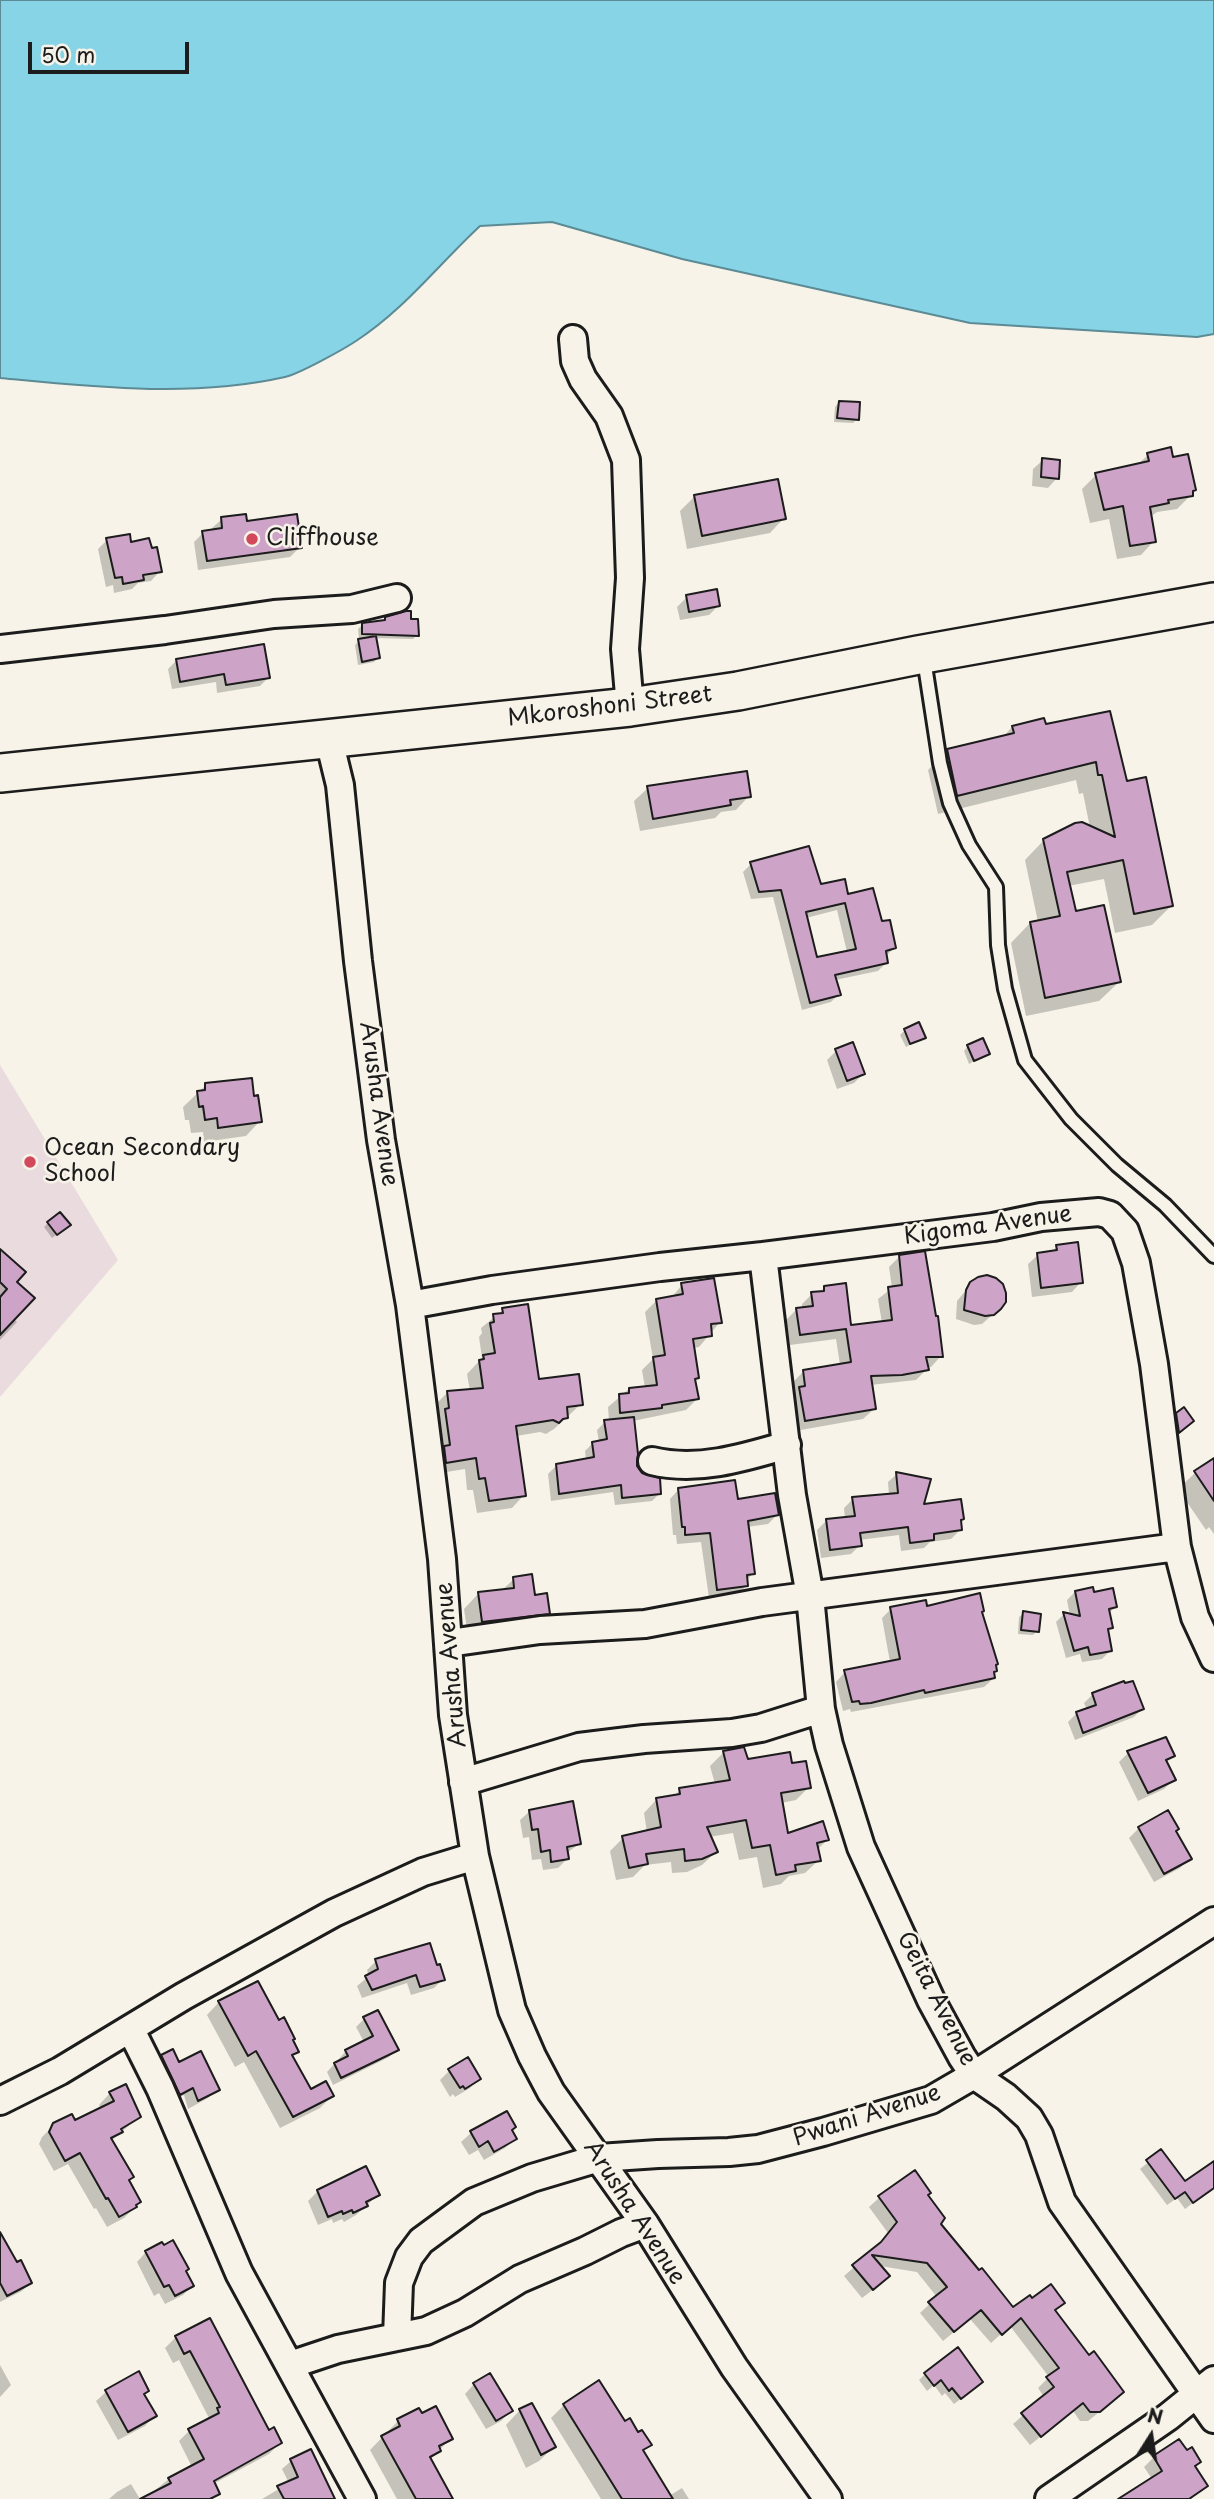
<!DOCTYPE html>
<style>
body{margin:0}
#map{position:relative;width:1214px;height:2499px;overflow:hidden;background:#f7f3e8;font-family:"Playpen Sans",sans-serif}
canvas{display:block}
.north{position:absolute;left:1116px;top:2401px;width:70px;height:70px;-webkit-text-stroke:5px #f7f3e8;paint-order:stroke;rotate:12deg;font-size:19px;font-weight:700;line-height:28px;text-align:center;color:#1c1c1c}
.north::after{content:'';display:block;margin:auto;width:24px;height:32px;background:#1c1c1c;clip-path:polygon(50% 0,100% 100%,50% 72%,0 100%)}
.scale{position:absolute;left:28px;top:42px;width:161px;height:32px;box-sizing:border-box;border:4px solid #1c1c1c;border-top:0;padding-left:9px;font-size:21px;line-height:24px;white-space:nowrap;color:#1c1c1c;-webkit-text-stroke:5px #f7f3e8;paint-order:stroke}
</style>
<div id="map">
<canvas width="1214" height="2499"></canvas>
<div class="north">N</div>
<div class="scale">50 m</div>
</div>
<script>
const g = document.querySelector('canvas').getContext('2d');
g.lineJoin = 'round';
function fillPath(path, color) { g.fillStyle = color; g.fill(path, 'evenodd'); }
function stroke(path, color, width, dash) { g.strokeStyle = color; g.lineWidth = width; g.lineCap = dash ? 'butt' : 'round'; g.setLineDash(dash || []); g.stroke(path); }
function write(font, color, halo, rows, align = 'center') {
  g.font = font + ' "Playpen Sans",sans-serif'; g.lineWidth = 5; g.setLineDash([]); g.textBaseline = 'middle'; g.strokeStyle = halo; g.fillStyle = color; for (const [text, x, y, turn = 0] of rows) {
    g.save(); g.translate(x, y); g.rotate((+turn || 0) * Math.PI / 180); g.textAlign = isNaN(turn) ? turn : align; if (halo) g.strokeText(text, 0, 0); g.fillText(text, 0, 0); g.restore();
  }
}
fillPath(new Path2D(`
 M0,1065L118,1260L0,1397Z`), '#eadbde');
const water = new Path2D(`
 M0,0H1214V334L1197,337L970,323L682,259L552,222L480,226C439,264 404,310 356,341C344,349 299,374 285,377C192,398 94,387 0,378Z`);
fillPath(water, '#86d4e5');
stroke(water, '#5c8a95', 2);
fillPath(new Path2D(`
 M839,402L857,419L853,423L834,422L835,407Z
 M1148,455L1172,459L1191,495L1177,509L1157,512L1150,517L1154,541L1141,555L1117,559L1109,519L1090,523L1082,489L1096,475L1136,466Z
 M1043,460L1057,478L1048,488L1032,486L1033,469Z
 M694,497L784,518L770,533L687,549L680,511Z
 M222,519L245,523L300,547L290,557L198,570L194,542L203,533L213,531L212,528Z
 M107,540L130,544L160,571L151,581L138,583L132,589L114,593L113,585L106,587L98,549Z
 M687,597L718,606L709,615L680,620L677,607Z
 M386,619L409,621L417,635L413,639L375,638L378,658L374,662L358,665L355,645L362,638H359L358,629L363,624L383,622Z
 M177,660L268,678L260,686L217,693L216,682L172,689L168,669Z
 M1045,726L1126,783L1171,906L1152,925L1115,933L1104,879L1068,886L1074,913L1119,982L1099,1001L1026,1016L1011,943L1030,923L1038,922L1025,860L1044,840L1090,828L1083,793L1079,794L1076,780L938,814L928,770L948,751L1002,738L1012,727Z
 M648,788L749,796L736,810L721,812L715,818L640,831L634,801Z
 M751,864L847,896L880,923L894,948L885,957L886,963L878,971L835,980L839,994L831,1002L802,1010L773,897L751,899L743,872ZM837,910L847,952L816,959L806,918Z
 M905,1030L924,1037L906,1047L900,1035Z
 M968,1046L988,1053L969,1064L964,1051Z
 M836,1051L863,1074L854,1083L837,1089L827,1060Z
 M206,1085L253,1098L260,1121L246,1136L204,1142L203,1132L191,1133L189,1120H185L183,1107Z
 M48,1223L64,1229L52,1238L44,1227Z
 M1057,1246L1081,1282L1072,1292L1032,1297L1028,1264L1038,1255L1051,1253Z
 M0,1251L15,1282L13,1318L17,1322L0,1340Z
 M900,1256L941,1356L931,1367H926L927,1369L916,1380L870,1385L874,1409L863,1419L795,1431L789,1399L795,1393L793,1382L804,1371L840,1365L836,1339L790,1345L786,1320L797,1309H802V1304L812,1294L819,1293L824,1288L850,1327L882,1323L878,1299L892,1288L889,1267Z
 M972,1283L1000,1308L982,1324L974,1325L956,1319L957,1301Z
 M682,1285L720,1322L699,1347L692,1348L697,1378L694,1381L697,1399L686,1410L633,1421L635,1466L660,1493L652,1501L615,1505L613,1492L551,1501L548,1474L556,1466L586,1460L585,1451L593,1443L599,1442L597,1430L605,1422L609,1421L608,1407L629,1389L645,1388L642,1370L653,1359L645,1312L657,1300L671,1298Z
 M503,1310L538,1381L581,1404L554,1429L546,1434L540,1432L516,1436L524,1495L512,1508L477,1513L473,1490H467L465,1469L434,1474L435,1405L447,1393L470,1391L467,1374L482,1358L479,1337L482,1333L481,1328Z
 M1177,1414L1188,1425L1175,1435L1173,1419Z
 M1214,1460V1534L1209,1527L1206,1530L1178,1489L1195,1473Z
 M897,1474L921,1506L959,1522L960,1530L951,1539L930,1542L924,1548L901,1551L899,1535L859,1540L860,1545L851,1554L821,1558L817,1530L826,1521L845,1519L844,1508L853,1499L889,1495L888,1482Z
 M679,1489L736,1501L777,1515L768,1524L747,1527L753,1573L746,1581V1586L737,1595L709,1598L701,1542L677,1544L676,1535H673L670,1499Z
 M514,1579L548,1613L533,1628L468,1636L464,1609L478,1594L501,1591Z
 M1075,1592L1093,1594L1115,1607L1108,1614L1111,1628L1107,1632L1110,1651L1102,1659L1082,1662L1080,1654L1066,1658L1056,1622L1064,1614L1070,1616L1067,1600Z
 M925,1608L981,1612L995,1671L993,1673L994,1678L984,1687L851,1712L850,1709L843,1711L836,1682L845,1672L890,1662L882,1618L891,1609Z
 M1024,1613L1037,1631L1033,1635L1018,1634L1019,1617Z
 M1093,1694L1142,1709L1134,1717L1075,1740L1068,1722L1076,1714L1087,1710L1084,1703Z
 M723,1753L747,1761L790,1765L809,1787L796,1800L781,1803L787,1835L827,1840L817,1850L819,1860L805,1873L789,1876L781,1884L763,1888L757,1857L739,1860L733,1833L709,1837L716,1852L702,1865L687,1872L672,1873L671,1862L645,1865L633,1877L616,1880L610,1851L623,1838L647,1832L644,1813L657,1799L673,1797L680,1790L715,1784L710,1766Z
 M1128,1753L1173,1755L1166,1763L1173,1780L1164,1789L1138,1801L1119,1762Z
 M530,1811L579,1844L567,1853V1859L558,1868L543,1870L541,1859L532,1860L529,1837L523,1838L520,1820Z
 M1139,1828L1175,1831L1190,1858L1180,1868L1154,1882L1129,1838Z
 M376,1961L443,1979L434,1988L411,1995L407,1983L362,1998L357,1986L369,1976L367,1970Z
 M219,2002L291,2041L297,2051L291,2057L311,2091L332,2096L320,2108L280,2128L244,2062L235,2067L207,2015Z
 M364,2019L397,2049L389,2057L333,2085L327,2072L346,2051L364,2042L356,2027Z
 M162,2057L179,2065L218,2089L208,2098L188,2109L184,2095L170,2103L153,2066Z
 M450,2070L479,2078L470,2088L455,2097L453,2094L450,2097L440,2080Z
 M110,2093L139,2117L111,2141L135,2207L124,2218L107,2227L96,2208L94,2209L68,2164L54,2171L39,2144L42,2137L54,2125L74,2123L101,2109L99,2105Z
 M506,2113L515,2139L505,2148L484,2160L478,2150L469,2155L461,2142L471,2133Z
 M1161,2152L1185,2184L1214,2178V2187L1185,2209L1177,2198L1167,2205L1140,2169Z
 M915,2173L938,2224L1013,2309L1032,2300L1062,2303L1054,2311L1112,2402L1088,2421H1080L1073,2411L1030,2445L1013,2424L1044,2397L1038,2388L1049,2377L1010,2326L991,2343L970,2319L943,2341L920,2313L937,2297L917,2272L880,2266L878,2286L862,2298L844,2276L876,2248L888,2233L869,2207L879,2198Z
 M318,2191L378,2195L356,2215L344,2222L342,2219L333,2223L332,2219L318,2225L308,2201Z
 M0,2233L16,2265L30,2283L22,2291L0,2302Z
 M146,2252L184,2271L192,2286L183,2295L165,2304L159,2293L154,2296L137,2262Z
 M209,2320L269,2432L280,2443L269,2454L213,2484L218,2494L213,2499H144L169,2479L192,2467L179,2441L189,2431L209,2418L179,2360L173,2363L165,2348L176,2337Z
 M0,2365L11,2385L0,2397Z
 M138,2374L143,2395L154,2416L145,2426L118,2440L96,2401L106,2392Z
 M925,2374L975,2388L954,2404L945,2393L942,2396L934,2385L927,2391L919,2380Z
 M474,2384L511,2411L501,2421L486,2429L465,2394Z
 M564,2405L624,2424L649,2445L642,2452L669,2496L682,2488L689,2499H601L551,2418Z
 M520,2410L554,2447L539,2461L526,2468L506,2425Z
 M398,2421L451,2438L430,2460L451,2499H397L370,2450Z
 M1154,2457L1193,2467L1206,2486L1191,2499H1119L1152,2479L1144,2467Z
 M291,2461L328,2499H262L289,2483L282,2469Z
 M131,2484L140,2499H109L117,2492Z`), '#0003');
const building = new Path2D(`
 M839,401L860,402L859,420L837,418Z
 M1171,447L1173,457L1188,454L1196,490L1193,491V496L1168,500L1169,503L1150,507L1156,542L1130,546L1123,506L1104,510L1095,473L1149,461L1147,453Z
 M1042,458L1060,460L1059,479L1041,477Z
 M778,479L786,519L702,536L694,495Z
 M246,514L247,521L297,514L302,548L207,561L202,531L222,528L221,517Z
 M130,534L131,542L149,538L152,548L157,547L162,572L143,575L144,580L123,584L122,577L115,578L106,538Z
 M717,589L720,606L689,612L686,595Z
 M406,611H411V619H418L419,636L362,634V623L385,620V617Z
 M376,636L380,658L362,662L358,639Z
 M264,644L270,678L226,685L224,674L180,682L176,659Z
 M1110,711L1127,781L1146,777L1173,906L1134,914L1123,860L1067,872L1076,911L1104,905L1121,982L1045,998L1030,922L1060,916L1043,839L1075,823L1082,822L1115,837L1102,775H1098L1096,762L957,796L947,749L1014,733L1012,726L1044,718L1046,724Z
 M747,771L751,797L730,800L731,805L653,819L647,786Z
 M809,846L821,884L845,879L848,894L873,888L882,921L890,920L896,948L886,951L888,963L835,975L841,995L810,1003L781,890L759,892L750,862ZM845,903L856,949L817,957L806,912Z
 M919,1022L926,1038L910,1044L904,1029Z
 M983,1038L990,1054L974,1061L967,1045Z
 M853,1042L865,1074L847,1081L835,1049Z
 M252,1078L254,1096L258,1095L262,1122L218,1128L217,1118L205,1120L203,1106L199,1107L197,1091L205,1090V1083Z
 M60,1212L71,1225L57,1235L47,1222Z
 M1078,1242L1083,1283L1041,1288L1037,1253L1057,1250L1056,1245Z
 M0,1249L26,1272L17,1282L35,1298L0,1335V1297L7,1289L0,1282Z
 M925,1251L936,1316H938L943,1357H926L929,1370L902,1375L871,1376L876,1409L805,1421L799,1387L805,1386L803,1370L851,1362L846,1329L800,1335L796,1308L813,1306L811,1292L824,1291V1286L846,1283L851,1325L892,1320L888,1287L902,1285L899,1255Z
 M987,1275L996,1278L1003,1284L1006,1293V1302L1001,1309L994,1315L985,1316L964,1310L966,1290L970,1282L978,1277Z
 M714,1278L722,1323L711,1324L712,1336L693,1339L699,1378L695,1379L699,1399L662,1405V1408L620,1413L619,1394L629,1393V1388L657,1385L653,1357L665,1355L656,1299L683,1294L681,1283Z
 M528,1304L539,1379L579,1374L583,1405L567,1407L568,1418L563,1419L559,1423L553,1420L516,1426L526,1496L489,1501L485,1478L479,1479L476,1458L446,1463L444,1446L450,1445L445,1409L449,1408L447,1391L483,1388L479,1360L484,1359L483,1355L495,1353L490,1323L494,1322L493,1314L503,1313L502,1308Z
 M1184,1407L1194,1421L1179,1433L1176,1413Z
 M634,1417L638,1454L637,1466L642,1473L660,1478L661,1494L622,1498L621,1485L559,1494L556,1464L594,1457L592,1442L607,1439L604,1420Z
 M1214,1458V1501L1194,1471Z
 M896,1472L931,1479L924,1504L961,1499L964,1519L961,1520L962,1530L934,1534V1540L910,1543L908,1527L860,1533L862,1546L830,1550L826,1519L855,1516L852,1497L898,1493Z
 M735,1480L738,1499L775,1493L779,1515L748,1521L755,1574L747,1575L748,1586L717,1590L710,1533L685,1535V1527H682L678,1488Z
 M532,1574L535,1595L547,1593L550,1614L482,1622L478,1592L514,1588L513,1577Z
 M1093,1587L1094,1592L1113,1588L1117,1607L1109,1609L1113,1628L1108,1629L1112,1651L1090,1655L1088,1647L1074,1651L1063,1612L1080,1616L1075,1591Z
 M980,1593L984,1611L982,1612L998,1664L996,1665L997,1671L994,1672L995,1678L925,1693L924,1690L871,1703L860,1704L859,1701L852,1702L844,1670L900,1659L890,1607L926,1600L927,1606Z
 M1023,1611L1041,1614L1039,1632L1021,1630Z
 M1124,1681L1125,1683L1133,1681L1144,1709L1083,1733L1076,1712L1096,1705L1092,1693Z
 M1166,1737L1175,1756L1166,1760L1176,1780L1148,1793L1127,1751Z
 M744,1747L748,1759L790,1752L792,1763L806,1761L811,1788L781,1793L788,1833L823,1821L829,1840L817,1843L821,1861L795,1865L796,1871L776,1875L770,1845L752,1848L746,1820L707,1827L718,1852L702,1859L685,1861L684,1849L646,1854L648,1864L629,1868L622,1836L661,1827L656,1798L680,1794L679,1788L730,1780L723,1751Z
 M573,1801L581,1844L567,1847L569,1859L551,1862L550,1850L541,1852L538,1829L532,1830L529,1810Z
 M1168,1810L1179,1829L1176,1831L1192,1859L1164,1874L1138,1827Z
 M430,1943L437,1965L440,1964L445,1980L420,1987L416,1975L372,1990L365,1976L378,1969L375,1959Z
 M258,1981L279,2020L284,2017L295,2039L293,2040L299,2052L292,2055L311,2089L326,2081L334,2096L293,2117L256,2051L248,2056L218,2001Z
 M378,2010L399,2050L341,2078L334,2063L348,2056L345,2050L373,2036L363,2017Z
 M173,2049L179,2062L201,2051L220,2090L198,2101L193,2088L180,2095L161,2055Z
 M468,2057L481,2079L465,2089L463,2086L460,2088L448,2069Z
 M126,2084L141,2117L121,2129L123,2132L111,2138L134,2177L129,2180L141,2202L136,2205L137,2207L119,2217L108,2198L106,2199L80,2153L65,2161L49,2132L53,2123L72,2114L75,2120L114,2101L109,2092Z
 M507,2111L516,2127L512,2130L517,2139L494,2152L488,2141L479,2147L470,2131Z
 M1161,2149L1185,2181L1214,2161V2188L1193,2203L1185,2192L1175,2199L1146,2160Z
 M366,2166L380,2195L366,2202L368,2206L353,2213L352,2210L343,2214L342,2211L328,2217L317,2190Z
 M915,2170L931,2193L928,2195L945,2218L941,2224L979,2270L982,2268L1013,2307L1030,2295L1032,2298L1051,2284L1065,2303L1055,2310L1089,2355L1094,2351L1124,2392L1100,2412H1090L1083,2403L1041,2437L1021,2413L1054,2387L1046,2377L1059,2368L1021,2318L1002,2335L981,2310L954,2332L928,2302L947,2287L927,2263L872,2255L890,2276L873,2290L852,2265L881,2242L897,2222L878,2196Z
 M0,2232L17,2262L21,2260L32,2283L7,2296L0,2283Z
 M173,2240L189,2269L186,2271L194,2286L175,2296L169,2285L164,2287L145,2251L162,2242L164,2245Z
 M210,2318L269,2430L274,2427L282,2443L214,2481L220,2494L210,2499H140L171,2483L168,2478L204,2459L188,2429L219,2413L217,2408L220,2407L190,2351L184,2354L175,2336Z
 M958,2347L983,2382L961,2399L952,2388L949,2391L941,2380L934,2386L924,2373Z
 M139,2371L149,2391L144,2394L157,2416L128,2432L105,2390Z
 M490,2373L513,2411L496,2421L473,2383Z
 M599,2380L625,2421L630,2418L638,2432L642,2430L652,2445L643,2450L673,2499H622L563,2404Z
 M532,2403L556,2447L541,2455L519,2409Z
 M436,2406L453,2439L439,2446L441,2451L430,2457L453,2499H416L381,2436L400,2426L397,2419L419,2408L422,2413Z
 M1179,2439L1187,2450L1192,2447L1201,2462L1195,2466L1208,2486L1189,2499H1118L1162,2471L1153,2456Z
 M311,2449L335,2499H284L277,2486L298,2477L290,2459Z`);
fillPath(building, '#cda3c7');
stroke(building, '#1c1c1c', 2);
const lane = new Path2D(`
 M920,660L926,672L940,763L950,803L969,845L996,887L998,945L1005,989L1025,1060L1071,1119L1117,1165L1165,1205L1214,1256`);
const street = new Path2D(`
 M573,339L575,361L583,379L609,416L626,460L630,578L625,649L630,707
 M0,649L165,630L274,614L352,609L397,598
 M329,740L340,785L358,961L381,1140L410,1305L442,1559L453,1715L475,1856L512,2010L532,2056L551,2092L645,2224L734,2367L828,2499
 M763,1256L792,1495L810,1596L821,1709L829,1745L861,1847L931,2000L962,2057L974,2075L1006,2097L1029,2118L1039,2135L1062,2202L1214,2419
 M410,1305L492,1290L660,1267L763,1256L993,1227L1041,1217L1099,1212L1110,1215L1125,1231L1136,1263L1154,1364L1177,1547L1195,1617L1214,1658
 M652,1461C697,1472 743,1458 787,1445
 M449,1643L540,1630L645,1624L762,1602L1177,1547
 M463,1782L579,1747L644,1739L732,1733L761,1728L821,1709
 M131,2030L160,2088L239,2273L362,2499
 M0,2101L60,2071L184,1996L334,1913L423,1872L475,1856
 M397,2337L399,2283L409,2257L421,2241L474,2202L532,2178L599,2158L658,2154L729,2152L758,2149L823,2132L931,2100L974,2075L1214,1921
 M290,2365L338,2349L426,2331L465,2313L520,2279L585,2251L621,2233L645,2224
 M1049,2499L1168,2417L1214,2380`);
const secondary = new Path2D(`
 M0,773L630,707L738,691L918,655L1214,602`);
stroke(lane, '#1c1c1c', 18);
stroke(street, '#1c1c1c', 32);
stroke(secondary, '#1c1c1c', 42);
stroke(lane, '#f7f3e8', 12);
stroke(street, '#f7f3e8', 26);
stroke(secondary, '#f7f3e8', 37);
for (const [x, y, r, color] of [
 [252,539,7,"#d1495b"],
 [30,1162,7,"#d1495b"]
]) { const dot = new Path2D(); dot.arc(x, y, r, 0, 2 * Math.PI); g.fillStyle = color; g.fill(dot); stroke(dot, '#f7f3e8', 2.5); }
write('23px', '#1c1c1c', '#f7f3e8', [
 ["Cliffhouse",266,539],
 ["Ocean Secondary",44,1149],
 ["School",44,1175]
], 'left');
write('23px', '#1c1c1c', '#f7f3e8', [
 ["Mkoroshoni Street",610,707,-7],
 ["Arusha Avenue",378,1104,82],
 ["Kigoma Avenue",988,1226,-8],
 ["Arusha Avenue",452,1665,-95],
 ["Geita Avenue",936,1999,63],
 ["Pwani Avenue",867,2116,-18],
 ["Arusha Avenue",634,2213,57]
]);
</script>
